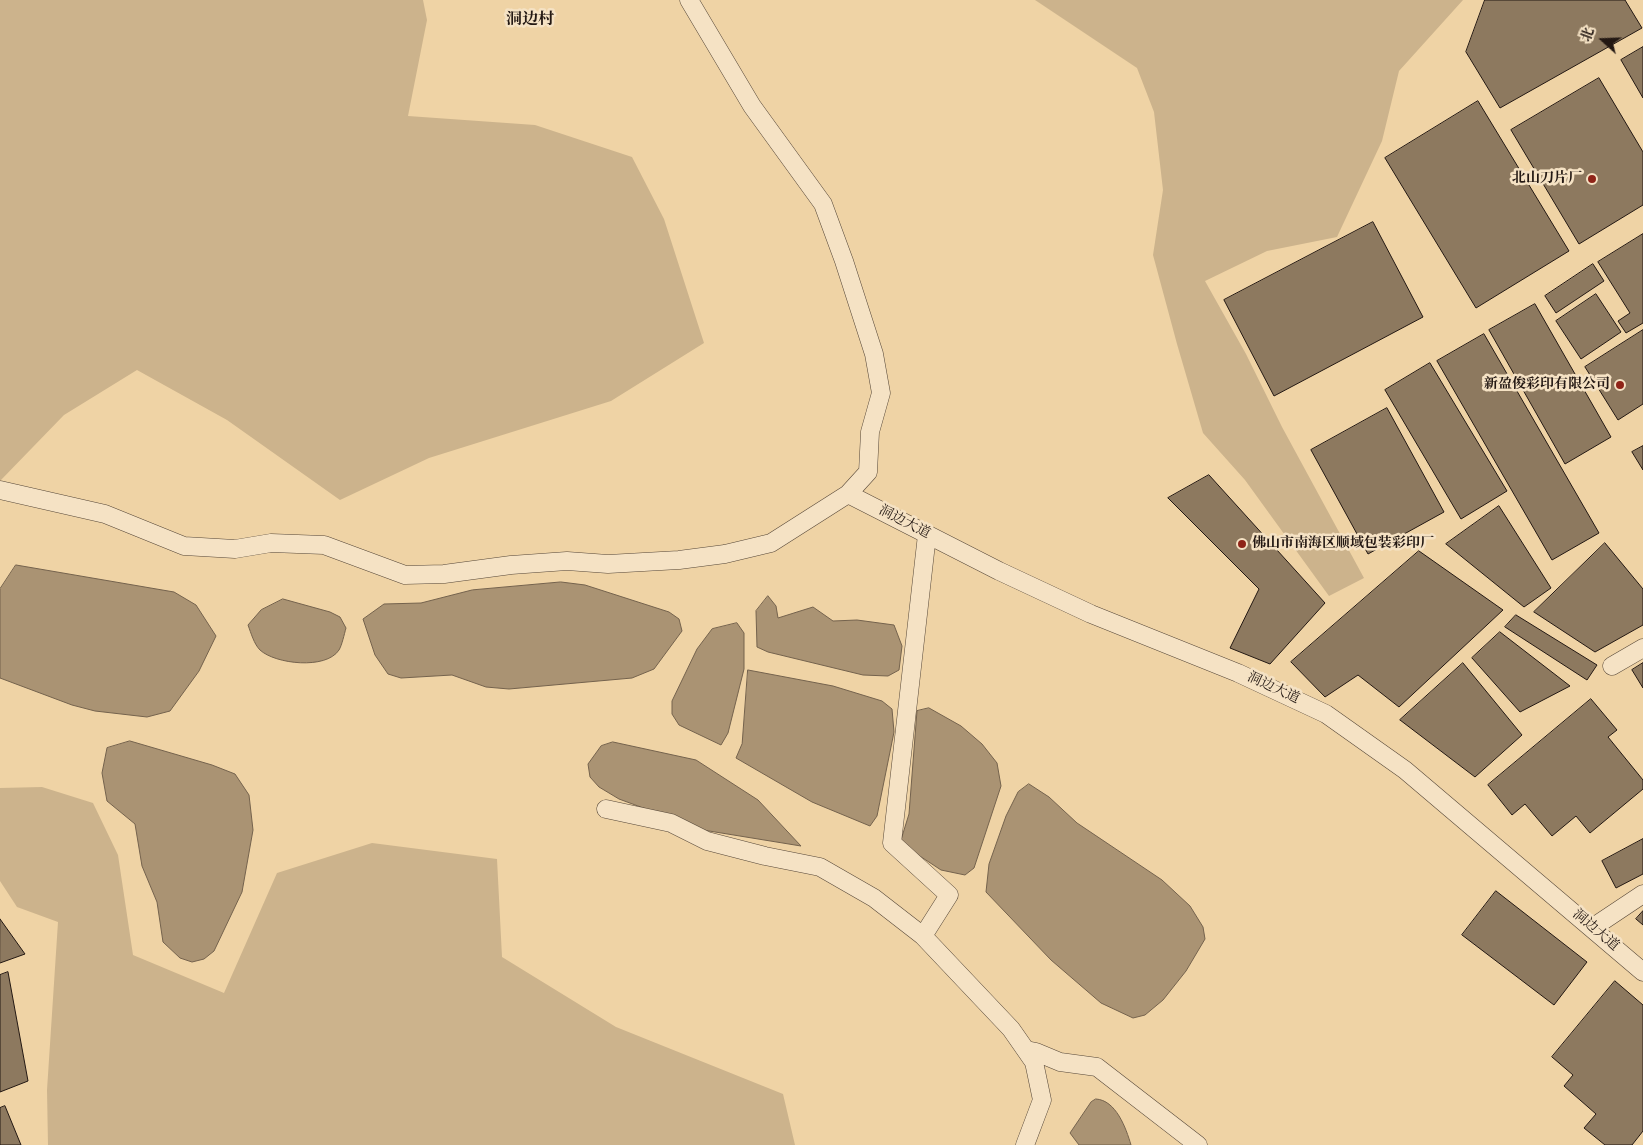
<!DOCTYPE html>
<meta charset="utf-8">
<style>
body{margin:0}
#map{position:relative;width:1643px;height:1145px;overflow:hidden;background:#efd3a5;font-family:Vollkorn,"Noto Serif SC",serif}
canvas{display:block}
.north{position:absolute;left:1578px;top:15px;width:50px;height:50px;-webkit-text-stroke:4px #f5e2c4;paint-order:stroke;rotate:290deg;font-size:14px;font-weight:700;line-height:20px;text-align:center;color:#231813}
.north::after{content:'';display:block;margin:auto;width:18px;height:22px;background:#231813;clip-path:polygon(50% 0,100% 100%,50% 72%,0 100%)}
</style>
<div id="map">
<canvas width="1643" height="1145"></canvas>
<div class="north">北</div>
</div>
<script>
const g = document.querySelector('canvas').getContext('2d');
g.lineJoin = 'round';
function fillPath(path, color) { g.fillStyle = color; g.fill(path, 'evenodd'); }
function stroke(path, color, width, dash) { g.strokeStyle = color; g.lineWidth = width; g.lineCap = dash ? 'butt' : 'round'; g.setLineDash(dash || []); g.stroke(path); }
function write(font, color, halo, rows, align = 'center') {
  g.font = font + ' Vollkorn,"Noto Serif SC",serif'; g.lineWidth = 5; g.setLineDash([]); g.textBaseline = 'middle'; g.strokeStyle = halo; g.fillStyle = color; for (const [text, x, y, turn = 0] of rows) {
    g.save(); g.translate(x, y); g.rotate((+turn || 0) * Math.PI / 180); g.textAlign = isNaN(turn) ? turn : align; if (halo) g.strokeText(text, 0, 0); g.fillText(text, 0, 0); g.restore();
  }
}
fillPath(new Path2D(`
 M0,0H423L427,20L408,116L535,125L632,157L664,219L704,343L611,401L429,458L340,500L227,420L137,370L64,415L0,481Z
 M1035,0H1463L1399,71L1382,141L1337,237L1267,251L1205,281L1246,354L1282,427L1364,578L1329,596L1245,480L1203,433L1177,344L1153,255L1163,190L1154,112L1137,68Z
 M42,787L93,803L118,855L133,955L224,993L277,873L372,843L497,859L502,957L616,1027L783,1094L795,1145H48L47,1090L58,922L17,907L0,881V788Z`), '#ccb38c');
const water = new Path2D(`
 M16,565L174,592L196,605L216,636L199,671L170,711L147,717L95,711L72,705L0,678V589Z
 M561,582L585,585L669,612L679,619L682,631L654,669L632,678L509,689L486,687L452,675L401,678L388,674L375,655L363,619L384,604L421,603L472,590Z
 M768,596L776,606L778,618L813,607L833,621L857,620L894,625L902,646L899,670L888,676L863,675L768,652L757,647L756,611Z
 M283,599L330,612L340,617L346,628C344,635 342,645 339,650C326,670 275,664 260,650C254,644 251,633 248,625L261,610Z
 M737,623L744,633V669L728,733L721,745L679,725L672,714V701L697,649L712,629Z
 M748,670L833,686L882,701L892,709L894,732L877,816L870,826L812,802L736,758L742,744Z
 M929,708L961,726L982,744L997,763L1001,786L974,868L965,875L941,870L900,843L909,814L917,711Z
 M130,741L212,765L235,774L249,795L253,830L242,892L214,951L204,959L192,962L180,958L163,942L157,902L142,866L135,824L107,801L102,773L107,748Z
 M613,742L696,760L758,800L801,846L703,830L619,799L599,787L590,777L588,764L601,746Z
 M1029,784L1049,797L1077,823L1162,880L1190,906L1203,927L1205,939L1186,971L1163,1000L1145,1015L1133,1018L1101,1003L1051,960L986,892L989,864L1006,816L1018,792Z
 M1096,1099C1116,1100 1126,1128 1131,1145H1079L1070,1133L1091,1102Z`);
fillPath(water, '#aa9373');
stroke(water, '#74624d', 1);
const building = new Path2D(`
 M1485,0H1625L1642,28L1500,108L1466,52Z
 M1643,47V98L1621,60Z
 M1599,78L1643,152V205L1579,244L1511,130Z
 M1478,101L1569,251L1476,308L1385,158Z
 M1373,222L1423,317L1274,396L1224,300Z
 M1643,234V323L1626,333L1618,321L1630,313L1598,262Z
 M1593,264L1604,281L1556,313L1545,296Z
 M1596,294L1621,332L1581,359L1556,321Z
 M1535,304L1611,437L1565,464L1489,330Z
 M1643,330V404L1618,420L1585,367Z
 M1484,334L1599,533L1552,560L1437,361Z
 M1430,363L1507,491L1461,519L1385,390Z
 M1387,408L1444,512L1368,554L1311,450Z
 M1643,446V470L1632,452Z
 M1209,475L1325,603L1270,664L1230,648L1259,589L1168,498Z
 M1499,506L1551,588L1524,607L1446,544Z
 M1605,543L1643,589V625L1595,652L1534,612Z
 M1419,551L1503,610L1399,707L1358,675L1325,697L1291,662Z
 M1516,615L1597,665L1587,680L1505,627Z
 M1500,632L1570,686L1520,712L1472,658Z
 M1463,663L1522,735L1475,777L1400,720Z
 M1643,663V688L1632,670Z
 M1591,699L1617,730L1608,737L1643,780V789L1590,833L1576,816L1552,836L1525,804L1512,815L1488,785Z
 M1643,839V874L1616,888L1602,861Z
 M1496,891L1587,962L1554,1005L1462,935Z
 M1643,911V925L1636,919Z
 M0,919L25,954L0,963Z
 M8,972L28,1081L0,1092V975Z
 M1615,981L1643,1005V1131L1632,1145H1605L1584,1128L1596,1114L1564,1086L1573,1075L1552,1057Z
 M5,1106L21,1145H0V1108Z`);
fillPath(building, '#8d795f');
stroke(building, '#231813', 1);
const minor = new Path2D(`
 M0,490L105,514L184,546L235,549L271,543L324,545L405,575L444,574L511,565L567,561L608,564L679,560L725,554L771,543L848,494L868,472L870,432L881,393L874,354L844,261L823,204L752,106L689,0
 M848,494L999,571L1091,614L1238,673L1326,714L1405,770L1643,972
 M927,535L892,843L949,895L923,936L1011,1029L1034,1062L1042,1100L1025,1145
 M1612,666L1643,648
 M606,809L671,823L707,841L765,856L820,867L874,898L923,936
 M1592,928L1643,894
 M1026,1050L1036,1052L1060,1062L1097,1067L1198,1145`);
stroke(minor, '#564738', 19);
stroke(minor, '#f5e2c4', 18);
for (const [x, y, r, color] of [
 [1592,179,5,"#8f2418"],
 [1620,385,5,"#8f2418"],
 [1242,544,5,"#8f2418"]
]) { const dot = new Path2D(); dot.arc(x, y, r, 0, 2 * Math.PI); g.fillStyle = color; g.fill(dot); stroke(dot, '#f5e2c4', 2); }
write('bold 14px', '#231813', '#f5e2c4', [
 ["北山刀片厂",1582,179],
 ["新盈俊彩印有限公司",1610,385],
 ["佛山市南海区顺域包装彩印厂",1252,544,"left"]
], 'right');
write('14px', '#231813', '#f5e2c4', [
 ["洞边大道",904,523,27],
 ["洞边大道",1273,689,25],
 ["洞边大道",1595,931,40]
]);
write('bold 16px', '#231813', '#f5e2c4', [
 ["洞边村",530,21]
]);
</script>
